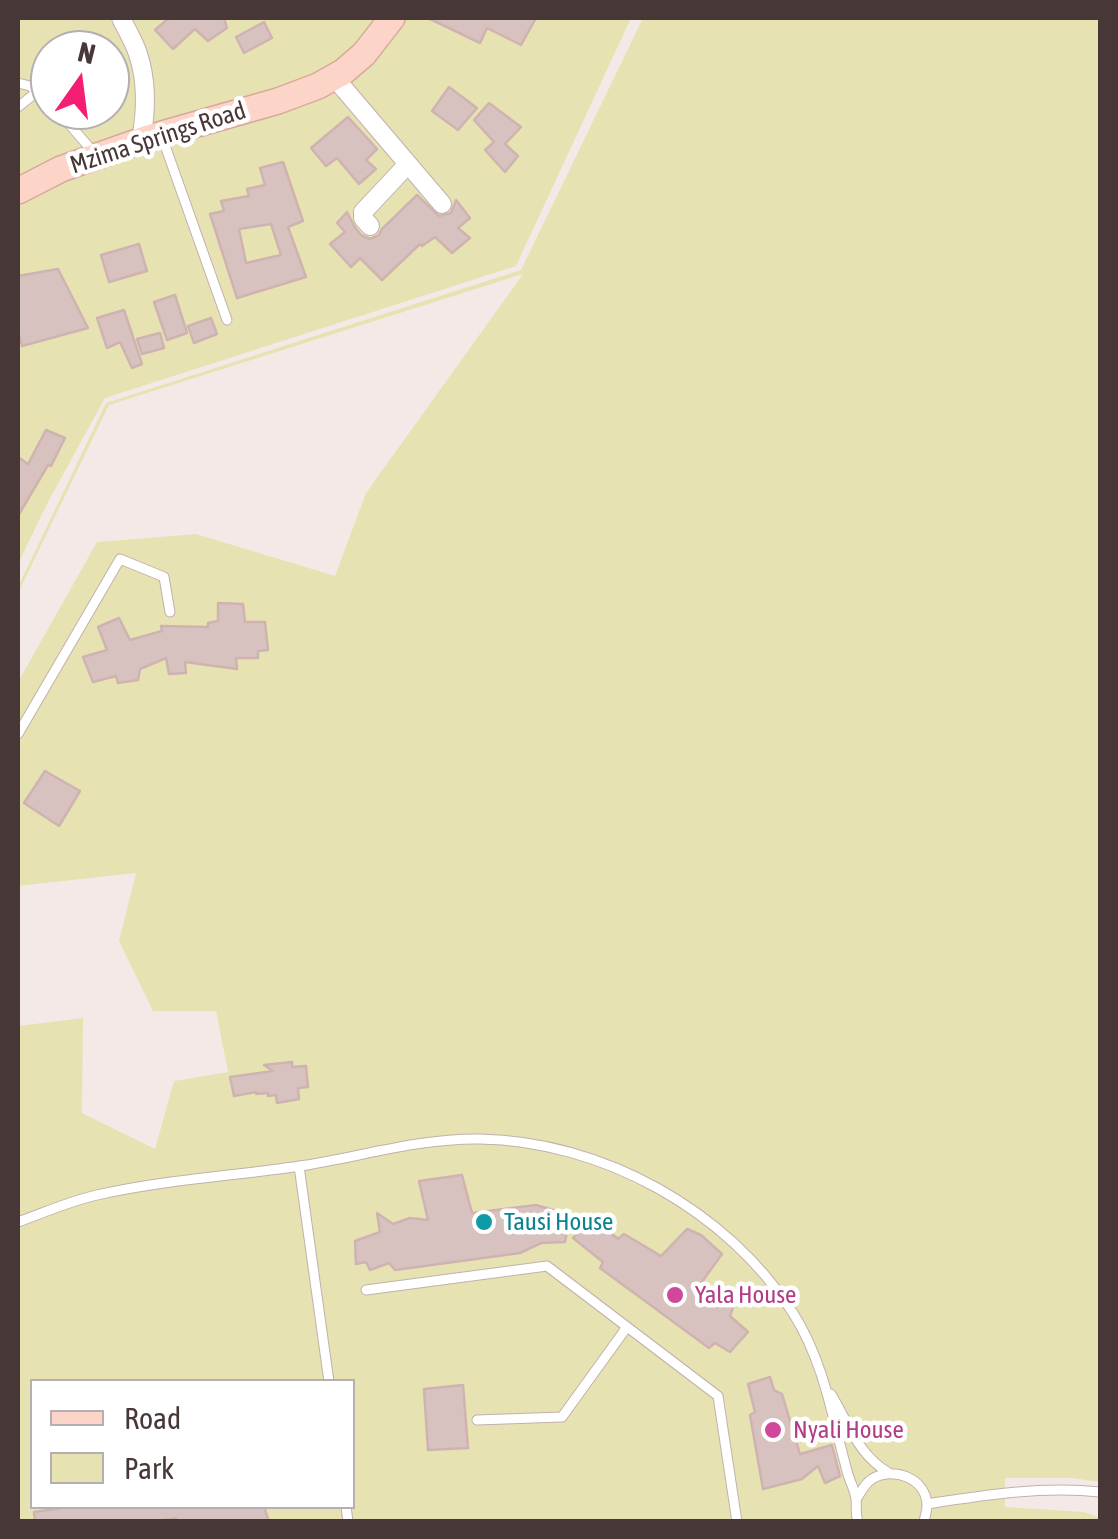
<!DOCTYPE html>
<style>
body{margin:0}
#map{position:relative;width:1118px;height:1539px;overflow:hidden;background:#f3eae8;font-family:"Asap Condensed",sans-serif}
canvas{display:block}
.frame{position:absolute;inset:0;border:20px solid #473837;pointer-events:none}
.legend{position:absolute;left:30px;top:1379px;width:325px;height:130px;box-sizing:border-box;background:#fff;border:2px solid #b5afaf;margin:0;padding:12px 18px;list-style:none;font-size:30px;color:#473837}
.legend li{display:flex;align-items:center;gap:20px;height:50px}
.legend b{width:50px;border:2px solid #b5afaf}
.north{position:absolute;left:30px;top:30px;width:100px;height:100px;box-sizing:border-box;background:#fff;border:2px solid #b5afaf;border-radius:50%;rotate:14deg;font-size:28px;font-weight:700;line-height:40px;text-align:center;color:#473837}
.north::after{content:'';display:block;margin:auto;width:35px;height:45px;background:#f41e72;clip-path:polygon(50% 0,100% 100%,50% 72%,0 100%)}
</style>
<div id="map">
<canvas width="1118" height="1539"></canvas>
<div class="frame"></div>
<ul class="legend">
<li><b style="height:12px;background:#fdd4c8"></b>Road</li>
<li><b style="height:28px;background:#e7e2b2"></b>Park</li>
</ul>
<div class="north">N</div>
</div>
<script>
const g = document.querySelector('canvas').getContext('2d');
g.lineJoin = 'round';
function fillPath(path, color) { g.fillStyle = color; g.fill(path, 'evenodd'); }
function stroke(path, color, width, dash) { g.strokeStyle = color; g.lineWidth = width; g.lineCap = dash ? 'butt' : 'round'; g.setLineDash(dash || []); g.stroke(path); }
function write(font, color, halo, rows, align = 'center') {
  g.font = font + ' "Asap Condensed",sans-serif'; g.lineWidth = 9; g.setLineDash([]); g.textBaseline = 'middle'; g.strokeStyle = halo; g.fillStyle = color; for (const [text, x, y, turn = 0] of rows) {
    g.save(); g.translate(x, y); g.rotate((+turn || 0) * Math.PI / 180); g.textAlign = isNaN(turn) ? turn : align; if (halo) g.strokeText(text, 0, 0); g.fillText(text, 0, 0); g.restore();
  }
}
fillPath(new Path2D(`
 M18,18H631L516,266L105,398L47,504L18,564ZM50,50H110V110H50Z
 M643,18H1100V1482L1072,1478H1005V1507L1084,1512L1100,1518V1521H18V1026L83,1018L82,1113L155,1149L174,1081L228,1072L216,1011H153L119,941L136,873L18,886V682L97,542L196,534L335,576L366,493L523,274L109,405L18,593V587L106,403L521,270ZM32,1382H352V1506H32Z`), '#e7e2b2');
const building = new Path2D(`
 M169,18H224L227,28L208,41L195,29L173,49L155,30Z
 M428,18H536L521,45L487,28L480,43Z
 M264,22L272,38L244,53L236,37Z
 M449,87L477,108L458,130L432,111Z
 M489,103L521,127L505,144L518,156L505,172L485,150L494,142L474,120Z
 M348,117L377,149L366,160L376,169L359,184L337,158L326,166L311,148Z
 M283,162L303,221L288,227L306,277L237,298L210,214L224,211L221,201L249,196L247,189L265,185L260,168ZM271,224L281,255L246,263L239,229Z
 M417,195L439,216L451,213L456,200L470,218L458,228L470,238L452,253L435,237L422,246L420,244L382,280L360,258L351,267L330,244L345,232L337,223L347,212L354,226L361,235L370,239L379,235L382,229Z
 M139,244L147,271L109,282L101,255Z
 M58,269L88,328L22,346L18,331V276Z
 M175,295L187,333L167,340L154,302Z
 M124,310L142,364L132,368L120,342L107,348L97,318Z
 M211,318L217,334L194,343L188,326Z
 M160,333L164,348L142,354L137,339Z
 M46,430L65,438L51,466L48,465L18,516V457L28,464Z
 M218,603L243,604L245,622H265L268,650L258,651V658H236L237,669L185,662L186,673L169,674L166,658L140,669L138,680L118,683L116,676L93,682L83,657L107,650L98,627L119,618L130,640L162,631L161,626L208,627V623L218,621Z
 M45,771L80,791L59,826L24,803Z
 M292,1062V1067L306,1066L308,1087L298,1088L299,1099L277,1103L276,1095L268,1096V1093L256,1094V1092L234,1096L230,1077L273,1071L264,1065Z
 M462,1175L472,1213L536,1205L570,1215L565,1242L541,1243L520,1253L395,1270L389,1263L370,1270L366,1262L356,1264L355,1241L380,1232L377,1213L393,1224L410,1218L428,1220L419,1181Z
 M593,1218L618,1239L624,1234L661,1256L687,1229L701,1235L722,1254L699,1286L733,1308L730,1316L748,1332L730,1352L715,1343L709,1348L600,1268L603,1262L573,1238Z
 M770,1377L774,1390L782,1394L800,1454L832,1445L840,1476L825,1483L818,1466L802,1479L763,1489L750,1415L755,1412L748,1384Z
 M463,1385L468,1448L428,1450L424,1389Z
 M75,1506H264L269,1522H177L176,1518L153,1522H35L34,1512Z`);
fillPath(building, '#d8c2c0');
stroke(building, '#cfb3b1', 2.5);
const lane = new Path2D(`
 M18,83L30,86L50,101
 M18,107L38,91
 M57,110L95,154
 M162,137L227,320
 M18,734L120,559L164,577L170,612
 M299,1166L329,1382
 M18,1222C43,1213 70,1201 97,1195C163,1180 232,1176 300,1166C359,1157 420,1138 480,1139C602,1141 727,1210 793,1313C824,1362 832,1416 847,1471C849,1480 855,1490 856,1499C857,1508 855,1513 858,1522
 M366,1290L547,1266L718,1396L737,1522
 M831,1394C849,1424 858,1455 889,1473
 M477,1420L562,1417L627,1327
 M857,1498C861,1492 865,1483 872,1479C893,1466 926,1478 927,1505C927,1511 925,1516 924,1522
 M927,1504C985,1495 1042,1486 1100,1492
 M346,1506L348,1522`);
const street = new Path2D(`
 M121,18C126,29 134,41 138,54C147,81 146,113 141,140
 M334,77L442,204
 M370,226L363,218V212L408,164`);
const secondary = new Path2D(`
 M18,191L61,169L148,138L278,101L318,86L343,72L364,54L392,18`);
stroke(lane, '#c2b0ae', 11);
stroke(street, '#c2b0ae', 20);
stroke(secondary, '#d8a89d', 28);
stroke(lane, '#fff', 9);
stroke(street, '#fff', 18);
stroke(secondary, '#fdd4c8', 25);
for (const [x, y, r, color] of [
 [484,1222,10,"#0f9aa8"],
 [675,1295,10,"#d1479c"],
 [773,1430,10,"#d1479c"]
]) { const dot = new Path2D(); dot.arc(x, y, r, 0, 2 * Math.PI); g.fillStyle = color; g.fill(dot); stroke(dot, '#fff', 4); }
write('25px', '#473837', '#fff', [
 ["Mzima Springs Road",158,138,-18]
]);
write('25px', '#0d838f', '#fff', [
 ["Tausi House",504,1222]
], 'left');
write('25px', '#b23c85', '#fff', [
 ["Yala House",695,1295],
 ["Nyali House",793,1430]
], 'left');
</script>
